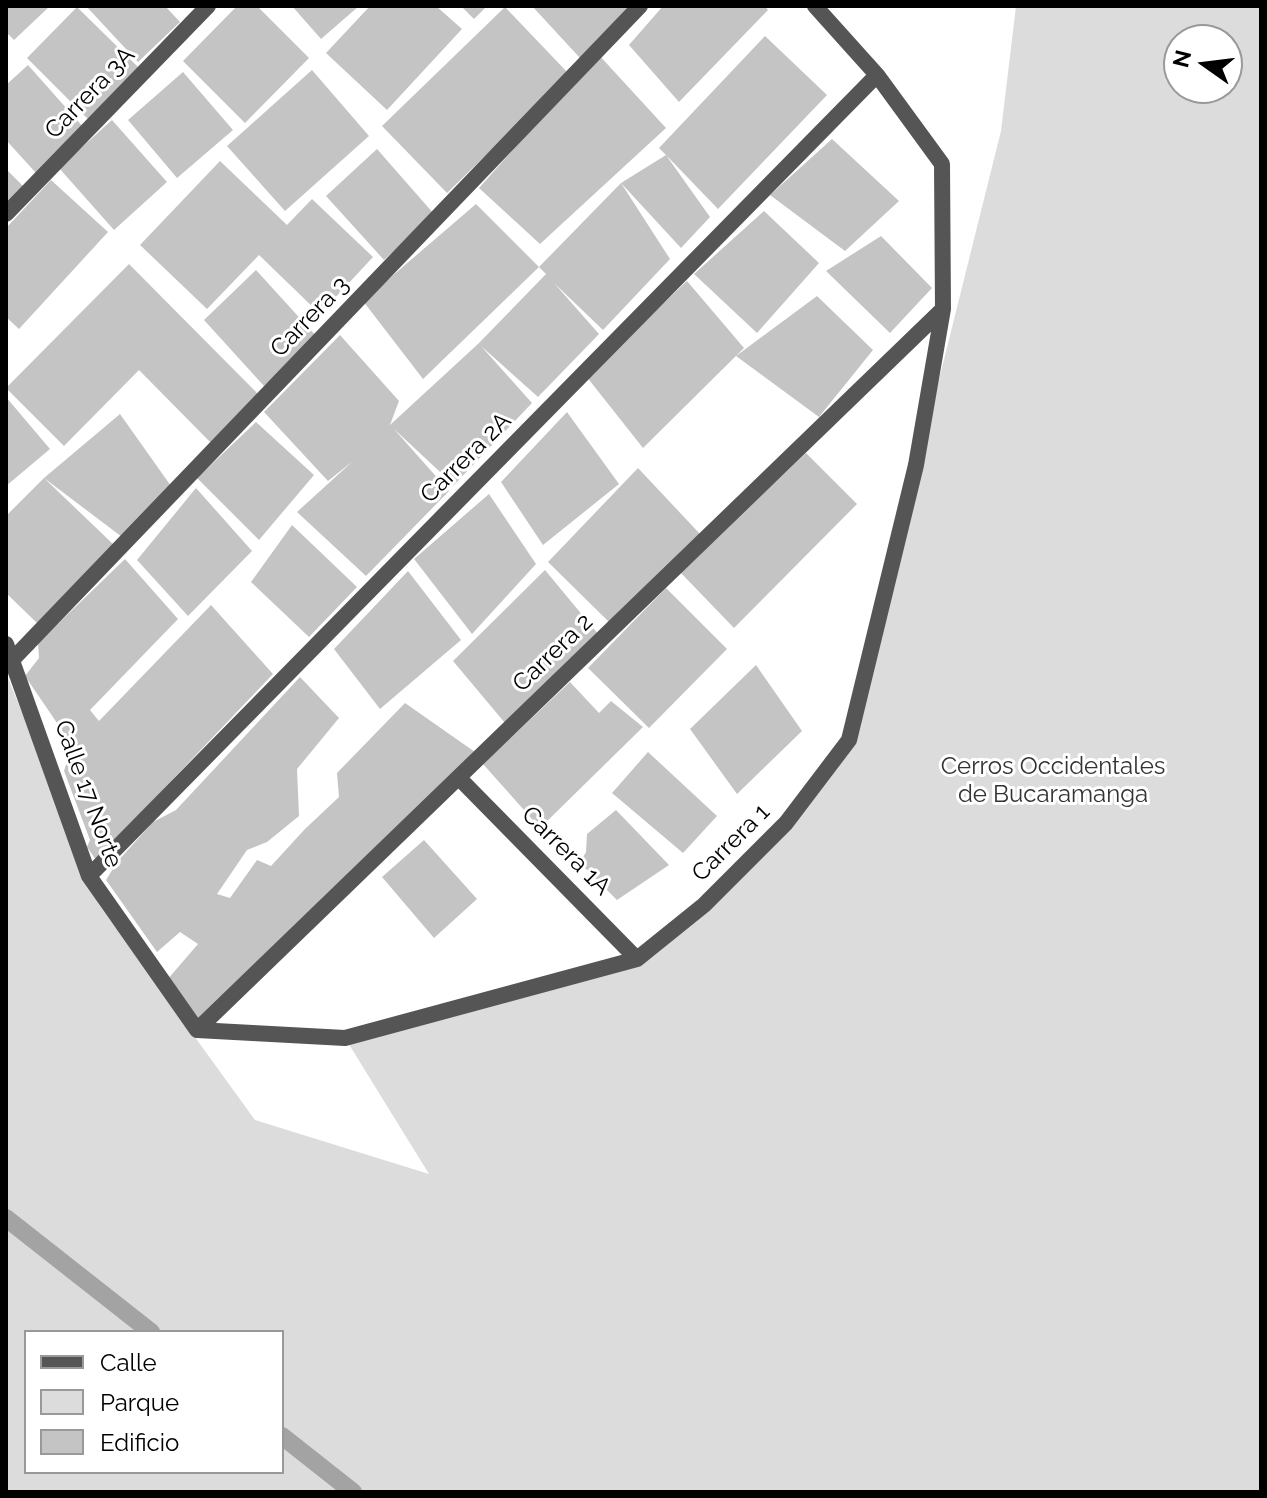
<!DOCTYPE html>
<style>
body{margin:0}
#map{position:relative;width:1267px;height:1498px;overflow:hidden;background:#fff;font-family:Raleway,sans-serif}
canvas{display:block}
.frame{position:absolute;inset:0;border:8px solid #000;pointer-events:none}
.legend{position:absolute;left:24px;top:1330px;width:260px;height:144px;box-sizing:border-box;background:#fff;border:2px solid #999;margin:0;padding:10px 14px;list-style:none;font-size:24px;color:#000}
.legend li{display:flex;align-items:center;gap:16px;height:40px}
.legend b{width:40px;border:2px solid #999}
.north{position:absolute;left:1163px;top:24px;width:80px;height:80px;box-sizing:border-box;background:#fff;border:2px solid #999;border-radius:50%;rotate:284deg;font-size:22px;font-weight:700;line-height:32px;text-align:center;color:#000}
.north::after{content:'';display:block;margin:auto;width:28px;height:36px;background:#000;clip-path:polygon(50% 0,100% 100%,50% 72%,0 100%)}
</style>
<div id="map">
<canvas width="1267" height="1498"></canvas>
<div class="frame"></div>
<ul class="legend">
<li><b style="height:10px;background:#555"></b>Calle</li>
<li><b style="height:22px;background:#dcdcdc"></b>Parque</li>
<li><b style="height:22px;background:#c4c4c4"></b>Edificio</li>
</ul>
<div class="north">N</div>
</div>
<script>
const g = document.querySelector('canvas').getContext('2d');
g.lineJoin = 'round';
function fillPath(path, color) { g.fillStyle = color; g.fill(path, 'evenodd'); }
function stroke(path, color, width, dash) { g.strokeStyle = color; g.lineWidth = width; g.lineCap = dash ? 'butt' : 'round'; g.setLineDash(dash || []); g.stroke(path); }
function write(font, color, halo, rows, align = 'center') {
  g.font = font + ' Raleway,sans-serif'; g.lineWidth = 6; g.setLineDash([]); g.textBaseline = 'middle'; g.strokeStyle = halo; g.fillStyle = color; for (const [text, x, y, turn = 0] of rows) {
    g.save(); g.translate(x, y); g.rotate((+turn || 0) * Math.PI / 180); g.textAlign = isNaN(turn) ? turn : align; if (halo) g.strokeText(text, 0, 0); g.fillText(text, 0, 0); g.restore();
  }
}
fillPath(new Path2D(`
 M1016,6H1261V1492H6V673L100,906L255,1120L429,1174L345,1038L637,959L704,905L849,740L1001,131ZM1179,40H1227V88H1179ZM26,1332H282V1472H26Z`), '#dcdcdc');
stroke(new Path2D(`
 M6,1218L151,1332
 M282,1436L353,1492`), '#a3a3a3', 18);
fillPath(new Path2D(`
 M6,6H50L14,40L6,32Z
 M86,6H165L180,22L138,62Z
 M237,6H257L309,58L245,123L183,61Z
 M292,6H359L321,39Z
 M370,6H436L462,29L387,110L326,53Z
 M461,6H487L474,19Z
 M532,6H631L580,58Z
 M663,6H765L768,10L679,102L629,45Z
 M77,7L138,67L88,119L27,58Z
 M505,7L569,74L447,193L382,126Z
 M765,36L827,95L718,209L666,155L710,217L681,248L621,183L670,259L603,330L554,283L599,334L538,397L481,346L532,403L454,485L394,429L449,491L366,576L297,512L353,461L328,481L264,412L340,335L399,401L390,425L479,343L546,274L539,267L621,183L666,155L659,148Z
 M598,54L666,128L540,244L479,188Z
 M28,65L84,128L36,173L6,140V85Z
 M312,70L369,136L285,211L227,146Z
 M183,72L233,130L177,178L128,120Z
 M112,120L167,182L114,230L59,168Z
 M832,139L899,201L845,251L770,195Z
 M377,149L434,214L384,260L326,196Z
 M220,161L287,225L312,199L373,257L320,314L259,255L207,309L140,245Z
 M6,169L26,189L6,209Z
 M51,180L108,232L19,329L6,317V228Z
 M476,204L539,267L423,379L363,301Z
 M764,211L819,263L757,333L694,274Z
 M881,236L932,288L890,333L826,271Z
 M129,264L259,395L211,443L139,370L64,446L6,388Z
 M256,270L317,337L264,386L204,320Z
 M687,281L744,348L643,448L586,376Z
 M817,296L873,350L819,417L736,356Z
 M6,397L50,449L6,486Z
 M567,412L619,484L543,545L501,482Z
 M120,414L171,486L122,537L44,478Z
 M256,422L314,475L259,540L197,478Z
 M806,453L857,504L734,628L680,572Z
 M638,468L700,534L609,622L548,562Z
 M44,478L114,545L38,624L6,593V516Z
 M196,488L252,551L188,616L137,560Z
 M489,494L536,564L472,634L414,559Z
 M292,525L357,587L309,637L251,582Z
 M125,559L178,619L90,710L99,721L211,605L273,674L96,860L87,847L90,840L64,771L72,745L25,676L39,658L38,643Z
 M545,570L598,634L505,723L453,661Z
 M408,571L461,640L380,709L334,649Z
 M666,588L727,649L649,728L588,668Z
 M756,665L802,731L737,794L690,729Z
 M300,677L339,718L297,769L299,816L267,842L247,850L217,894L230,898L257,860L271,866L305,829L339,797L337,773L405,703L475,752L197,1021L167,980L198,944L180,932L157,952L106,880L117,862L153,822L176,810Z
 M570,682L599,713L611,701L643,727L540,828L483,764Z
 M648,752L717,816L683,853L612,793Z
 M616,810L669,865L617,900L580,863L586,852L587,834Z
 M424,840L477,899L434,938L382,877Z`), '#c4c4c4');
stroke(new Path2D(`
 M6,214L208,6
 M6,644L89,876L197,1030
 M13,659L640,6
 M459,778L637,959
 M89,876L877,75
 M197,1030L345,1038L637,959L704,905L786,823L849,740L916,465L943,309L942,164L877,75L815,6
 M197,1030L943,309`), '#555', 16);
write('24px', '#000', '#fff', [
 ["Carrera 3A",90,93,-46],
 ["Carrera 3",310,317,-46],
 ["Carrera 2A",466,458,-45],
 ["Carrera 2",553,653,-44],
 ["Calle 17 Norte",88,794,70],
 ["Carrera 1",731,843,-45],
 ["Carrera 1A",566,851,45]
]);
write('24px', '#333', '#fff', [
 ["Cerros Occidentales",1053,767],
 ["de Bucaramanga",1053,795]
]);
</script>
